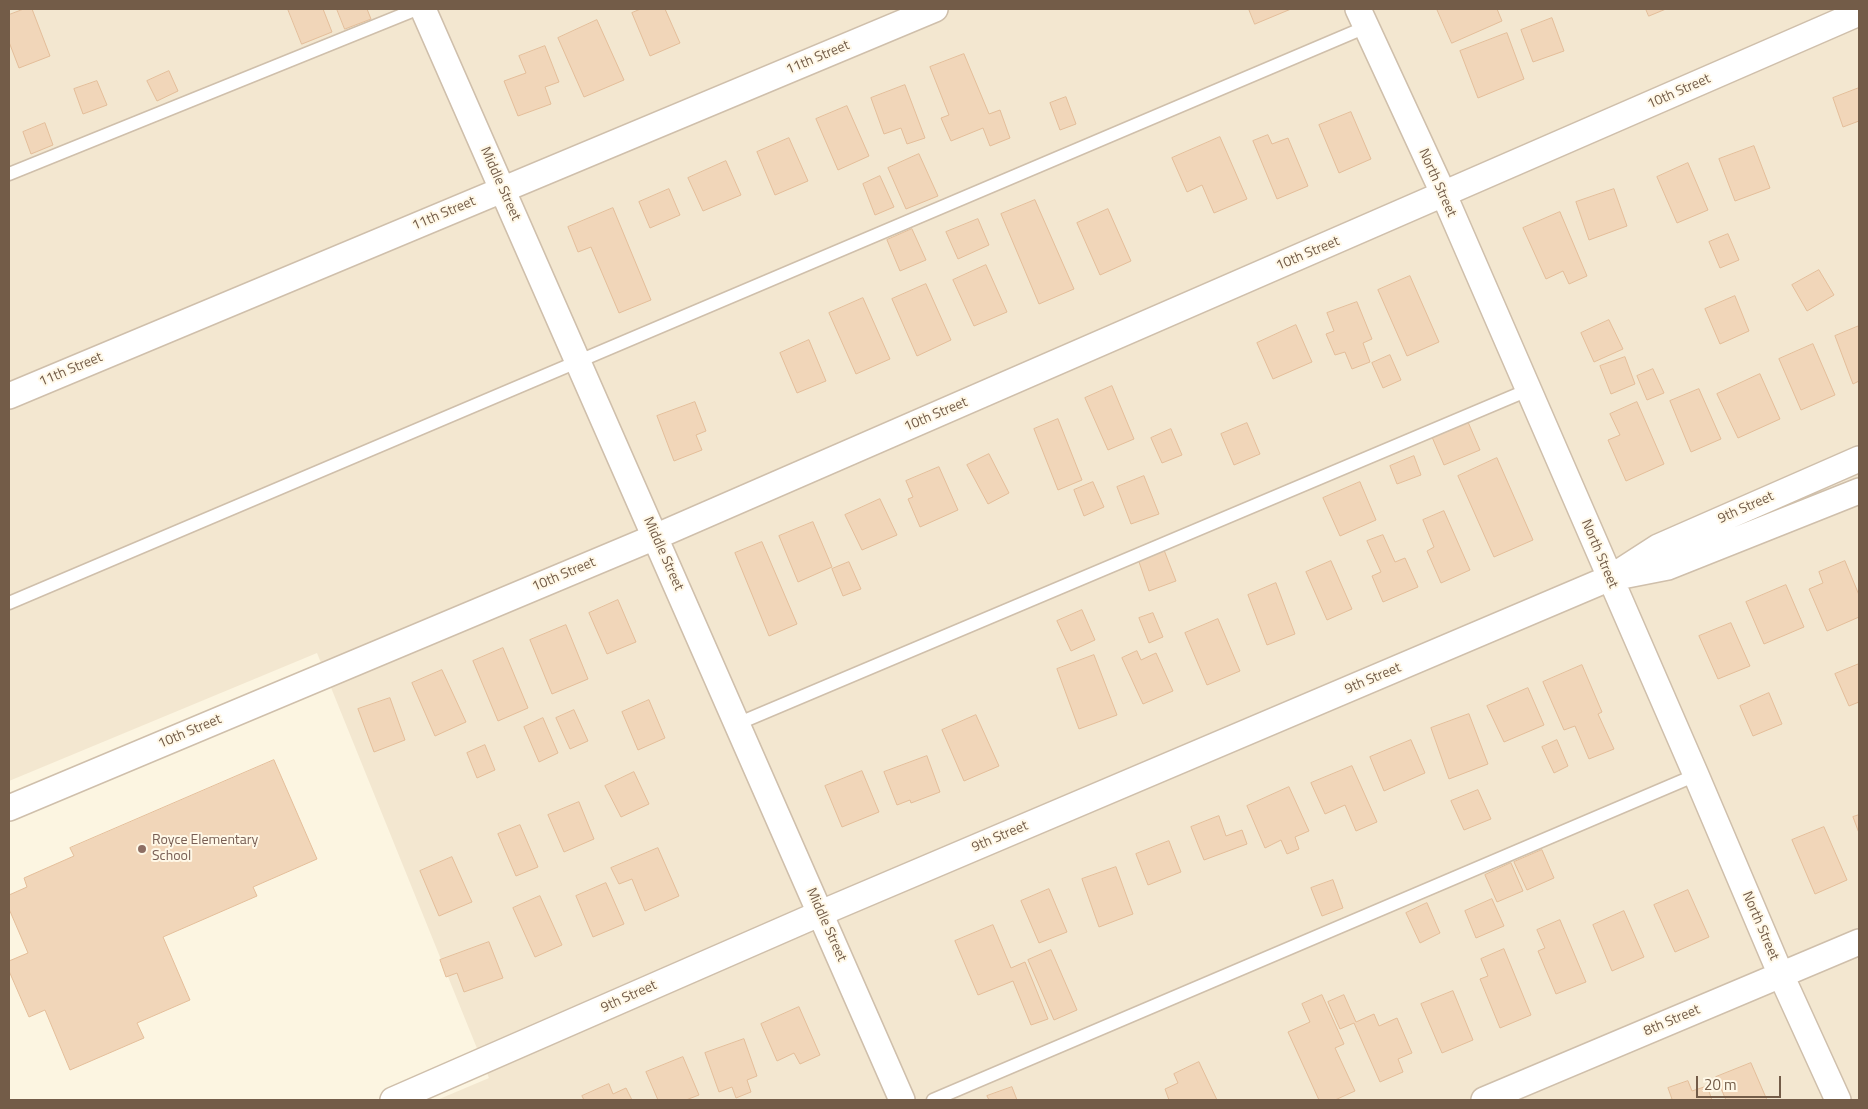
<!DOCTYPE html>
<style>
body{margin:0}
#map{position:relative;width:1868px;height:1109px;overflow:hidden;background:#fcf5e1;font-family:"Titillium Web",sans-serif}
canvas{display:block}
.frame{position:absolute;inset:0;border:10px solid #735c48;pointer-events:none}
.scale{position:absolute;left:1696px;top:1076px;width:85px;height:22px;box-sizing:border-box;border:2px solid #735c48;border-top:0;padding-left:6px;font-size:15px;line-height:18px;white-space:nowrap;color:#735c48;-webkit-text-stroke:4px #fff8e7;paint-order:stroke}
</style>
<div id="map">
<canvas width="1868" height="1109"></canvas>
<div class="frame"></div>
<div class="scale">20 m</div>
</div>
<script>
const g = document.querySelector('canvas').getContext('2d');
g.lineJoin = 'round';
function fillPath(path, color) { g.fillStyle = color; g.fill(path, 'evenodd'); }
function stroke(path, color, width, dash) { g.strokeStyle = color; g.lineWidth = width; g.lineCap = dash ? 'butt' : 'round'; g.setLineDash(dash || []); g.stroke(path); }
function write(font, color, halo, rows, align = 'center') {
  g.font = font + ' "Titillium Web",sans-serif'; g.lineWidth = 4; g.setLineDash([]); g.textBaseline = 'middle'; g.strokeStyle = halo; g.fillStyle = color; for (const [text, x, y, turn = 0] of rows) {
    g.save(); g.translate(x, y); g.rotate((+turn || 0) * Math.PI / 180); g.textAlign = isNaN(turn) ? turn : align; if (halo) g.strokeText(text, 0, 0); g.fillText(text, 0, 0); g.restore();
  }
}
fillPath(new Path2D(`
 M9,9H1859V1100H437L489,1078L317,653L9,781Z`), '#f3e7d0');
const building = new Path2D(`
 M24,9H32L50,56L19,68L9,42V15Z
 M288,9H323L332,32L302,44Z
 M337,9H367L371,19L345,29Z
 M641,9H665L680,43L650,56L632,13Z
 M1249,9H1291L1255,24Z
 M1437,9H1497L1502,21L1452,43Z
 M1646,9H1666L1649,16Z
 M1552,18L1564,51L1533,62L1521,30Z
 M597,20L624,80L584,97L558,38Z
 M1507,33L1524,79L1478,98L1460,51Z
 M545,46L559,82L545,87L551,104L518,116L504,81L526,73L519,56Z
 M964,54L989,114L1000,110L1010,138L990,146L983,128L951,141L941,118L949,115L930,67Z
 M169,71L178,91L157,101L147,81Z
 M97,81L107,105L83,114L74,89Z
 M905,85L925,138L907,144L901,128L884,134L871,98Z
 M1859,88V121L1843,127L1833,98Z
 M1066,97L1076,124L1060,130L1050,103Z
 M847,106L869,156L838,170L816,119Z
 M1351,112L1371,159L1339,173L1319,125Z
 M45,123L53,145L31,154L23,132Z
 M1268,135L1272,144L1288,138L1308,186L1277,199L1253,141Z
 M1220,137L1247,199L1214,213L1202,185L1187,192L1172,158Z
 M789,138L808,181L775,195L757,152Z
 M1754,146L1770,188L1735,201L1719,159Z
 M919,154L938,196L906,209L888,168Z
 M726,161L741,195L703,211L688,178Z
 M1688,163L1708,210L1677,223L1657,177Z
 M880,176L894,207L875,215L863,184Z
 M669,189L680,215L650,228L639,202Z
 M1614,189L1627,226L1589,240L1576,202Z
 M1035,200L1074,289L1039,304L1001,214Z
 M613,208L651,300L619,313L591,247L578,252L568,227Z
 M1108,209L1131,261L1100,275L1077,223Z
 M1560,212L1587,276L1569,284L1563,271L1546,279L1523,228Z
 M978,219L989,245L958,259L946,232Z
 M912,229L926,260L900,271L887,240Z
 M1728,234L1739,260L1720,268L1709,242Z
 M986,265L1007,312L974,326L953,280Z
 M1819,270L1834,295L1807,311L1792,285Z
 M1410,276L1439,342L1407,356L1378,290Z
 M926,284L951,340L917,356L892,299Z
 M1735,296L1749,331L1720,344L1705,309Z
 M863,298L890,359L856,374L829,313Z
 M1357,302L1372,339L1363,343L1370,362L1352,369L1345,352L1335,355L1326,334L1334,331L1327,313Z
 M1609,320L1623,349L1594,362L1581,333Z
 M1296,325L1312,362L1273,379L1257,343Z
 M1859,326V381L1853,384L1835,336Z
 M809,340L826,381L797,393L780,353Z
 M1813,344L1835,395L1801,410L1779,359Z
 M1390,355L1401,380L1383,388L1372,363Z
 M1625,357L1635,384L1611,394L1600,366Z
 M1653,369L1664,393L1647,400L1637,376Z
 M1760,374L1780,419L1738,438L1717,394Z
 M1112,386L1134,439L1108,450L1085,398Z
 M1699,389L1721,439L1691,452L1670,401Z
 M695,402L706,431L696,435L702,450L674,461L657,416Z
 M1637,402L1664,464L1626,481L1608,440L1620,435L1610,414Z
 M1058,419L1082,480L1058,490L1034,429Z
 M1468,422L1480,450L1444,465L1432,437Z
 M1247,423L1260,454L1234,465L1221,434Z
 M1171,429L1182,455L1162,463L1151,438Z
 M989,454L1009,493L988,504L967,465Z
 M1414,456L1421,475L1397,484L1390,466Z
 M1497,458L1533,540L1494,557L1458,476Z
 M939,467L958,510L920,527L908,499L913,497L906,481Z
 M1144,476L1159,514L1131,524L1117,487Z
 M1093,482L1104,507L1084,516L1074,490Z
 M1360,482L1376,520L1340,536L1323,498Z
 M880,499L897,535L862,550L845,515Z
 M1444,511L1470,570L1441,583L1427,551L1434,547L1423,520Z
 M813,522L832,567L798,582L779,536Z
 M1383,535L1395,562L1405,558L1418,587L1383,602L1372,576L1381,572L1367,541Z
 M762,542L797,624L769,636L735,553Z
 M1164,550L1176,581L1149,591L1138,559Z
 M1331,561L1352,609L1327,620L1306,572Z
 M1845,561L1859,595V617L1827,631L1809,589L1823,583L1819,572Z
 M849,562L861,589L843,596L832,569Z
 M1276,583L1295,634L1267,645L1248,595Z
 M1786,585L1804,627L1764,644L1746,602Z
 M618,600L636,642L607,654L589,613Z
 M1082,610L1095,640L1071,651L1057,621Z
 M1153,613L1163,637L1149,643L1139,618Z
 M1218,619L1240,671L1207,685L1185,633Z
 M1731,623L1750,666L1718,679L1699,636Z
 M566,625L588,679L552,694L530,640Z
 M503,648L528,708L498,721L473,661Z
 M1137,651L1141,660L1156,653L1173,691L1143,704L1122,658Z
 M1094,655L1117,715L1079,729L1057,669Z
 M1859,664V702L1849,706L1835,674Z
 M1582,665L1602,712L1598,714L1614,749L1589,759L1575,726L1564,730L1543,682Z
 M442,670L466,722L435,736L412,683Z
 M1528,688L1544,725L1504,742L1487,706Z
 M1769,693L1782,724L1753,736L1740,706Z
 M390,698L405,740L374,752L358,709Z
 M649,700L665,738L638,750L622,712Z
 M574,710L588,741L570,749L556,718Z
 M1469,714L1488,764L1449,779L1431,728Z
 M976,715L999,766L964,781L942,730Z
 M543,718L558,753L539,762L524,727Z
 M1411,740L1425,773L1384,791L1370,757Z
 M1557,740L1568,766L1554,773L1542,747Z
 M485,745L495,770L477,778L467,753Z
 M927,756L940,792L911,803L910,800L897,805L884,772Z
 M274,760L317,859L253,887L257,896L163,937L190,1000L137,1023L144,1038L70,1070L45,1010L29,1017L9,971V961L28,953L9,909V895L27,887L24,878L74,856L70,848Z
 M1352,766L1377,822L1356,831L1345,805L1325,814L1311,783Z
 M862,771L879,812L842,827L825,786Z
 M634,772L649,804L621,817L605,786Z
 M1289,787L1309,831L1295,837L1299,849L1287,854L1281,840L1265,848L1247,806Z
 M1478,790L1491,819L1464,830L1451,801Z
 M579,802L594,839L564,852L548,815Z
 M1859,815V833L1853,817Z
 M1219,816L1226,836L1242,830L1247,844L1204,860L1191,827Z
 M520,825L538,867L516,876L498,834Z
 M1824,827L1847,880L1815,894L1792,840Z
 M1169,841L1181,872L1148,885L1136,854Z
 M658,848L679,896L645,911L632,879L619,884L611,868Z
 M1542,850L1554,878L1527,890L1514,862Z
 M452,857L472,902L439,916L420,871Z
 M1511,863L1523,891L1497,902L1485,875Z
 M1116,867L1133,914L1099,927L1082,879Z
 M1333,880L1343,908L1322,916L1311,888Z
 M606,883L624,924L593,937L576,896Z
 M1049,889L1067,932L1039,943L1021,901Z
 M1688,890L1709,937L1675,952L1654,905Z
 M540,896L562,945L535,957L513,908Z
 M1492,899L1504,926L1476,938L1465,911Z
 M1427,903L1440,933L1420,943L1406,913Z
 M1624,911L1644,957L1612,971L1593,925Z
 M1560,920L1586,982L1556,994L1538,951L1545,948L1537,930Z
 M993,925L1011,968L1025,962L1048,1019L1031,1025L1013,981L978,995L955,941Z
 M489,942L503,978L464,992L457,973L446,977L440,960Z
 M1504,949L1531,1015L1500,1028L1480,979L1488,976L1481,959Z
 M1051,950L1077,1010L1054,1020L1028,960Z
 M1453,991L1473,1040L1442,1053L1421,1004Z
 M1322,995L1344,1044L1335,1048L1355,1091L1335,1100H1319L1288,1032L1310,1022L1302,1004Z
 M1344,995L1356,1022L1374,1014L1379,1026L1397,1018L1412,1053L1398,1059L1403,1072L1380,1082L1354,1023L1340,1029L1328,1002Z
 M799,1007L820,1055L800,1064L794,1053L777,1061L761,1024Z
 M744,1039L757,1076L747,1080L751,1092L736,1098L732,1087L719,1092L705,1053Z
 M683,1057L699,1095L686,1100H658L646,1072Z
 M1199,1062L1217,1100H1169L1165,1089L1178,1083L1174,1074Z
 M1751,1063L1767,1100H1726L1716,1077Z
 M1688,1081L1692,1091L1707,1086L1712,1100H1668L1672,1099L1668,1088Z
 M609,1084L613,1094L626,1088L632,1100H584L582,1096Z
 M1012,1087L1017,1100H989L987,1096Z`);
fillPath(building, '#f1d6b9');
stroke(building, '#e4be9a', 1);
const lane = new Path2D(`
 M9,174L417,9
 M9,603L1366,27
 M737,724L1528,390
 M933,1100L1696,775`);
const street = new Path2D(`
 M423,9L902,1100
 M1358,9L1444,195L1696,775L1781,975L1838,1100
 M9,396L935,9
 M1622,576L1668,567L1859,491
 M9,808L655,537L1859,13
 M393,1100L821,913L1610,578L1658,547L1859,459
 M1484,1100L1859,942`);
stroke(lane, '#cfbfab', 15);
stroke(street, '#cfbfab', 28);
stroke(lane, '#fff', 12);
stroke(street, '#fff', 25);
for (const [x, y, r, color] of [
 [142,849,5,"#8d6e63"]
]) { const dot = new Path2D(); dot.arc(x, y, r, 0, 2 * Math.PI); g.fillStyle = color; g.fill(dot); stroke(dot, '#fff8e7', 2); }
write('14px', '#735c48', '#fff8e7', [
 ["11th Street",818,58,-23],
 ["10th Street",1679,92,-24],
 ["North Street",1437,183,66],
 ["Middle Street",500,184,66],
 ["11th Street",444,214,-23],
 ["10th Street",1308,254,-23],
 ["11th Street",71,370,-23],
 ["10th Street",936,415,-23],
 ["9th Street",1746,508,-24],
 ["Middle Street",663,554,66],
 ["North Street",1599,554,67],
 ["10th Street",564,575,-23],
 ["9th Street",1373,679,-23],
 ["10th Street",190,732,-23],
 ["9th Street",1000,837,-23],
 ["Middle Street",826,925,66],
 ["North Street",1760,926,67],
 ["9th Street",629,997,-24],
 ["8th Street",1672,1021,-23]
]);
write('14px', '#785e54', '#fff8e7', [
 ["Royce Elementary",152,841],
 ["School",152,857]
], 'left');
</script>
